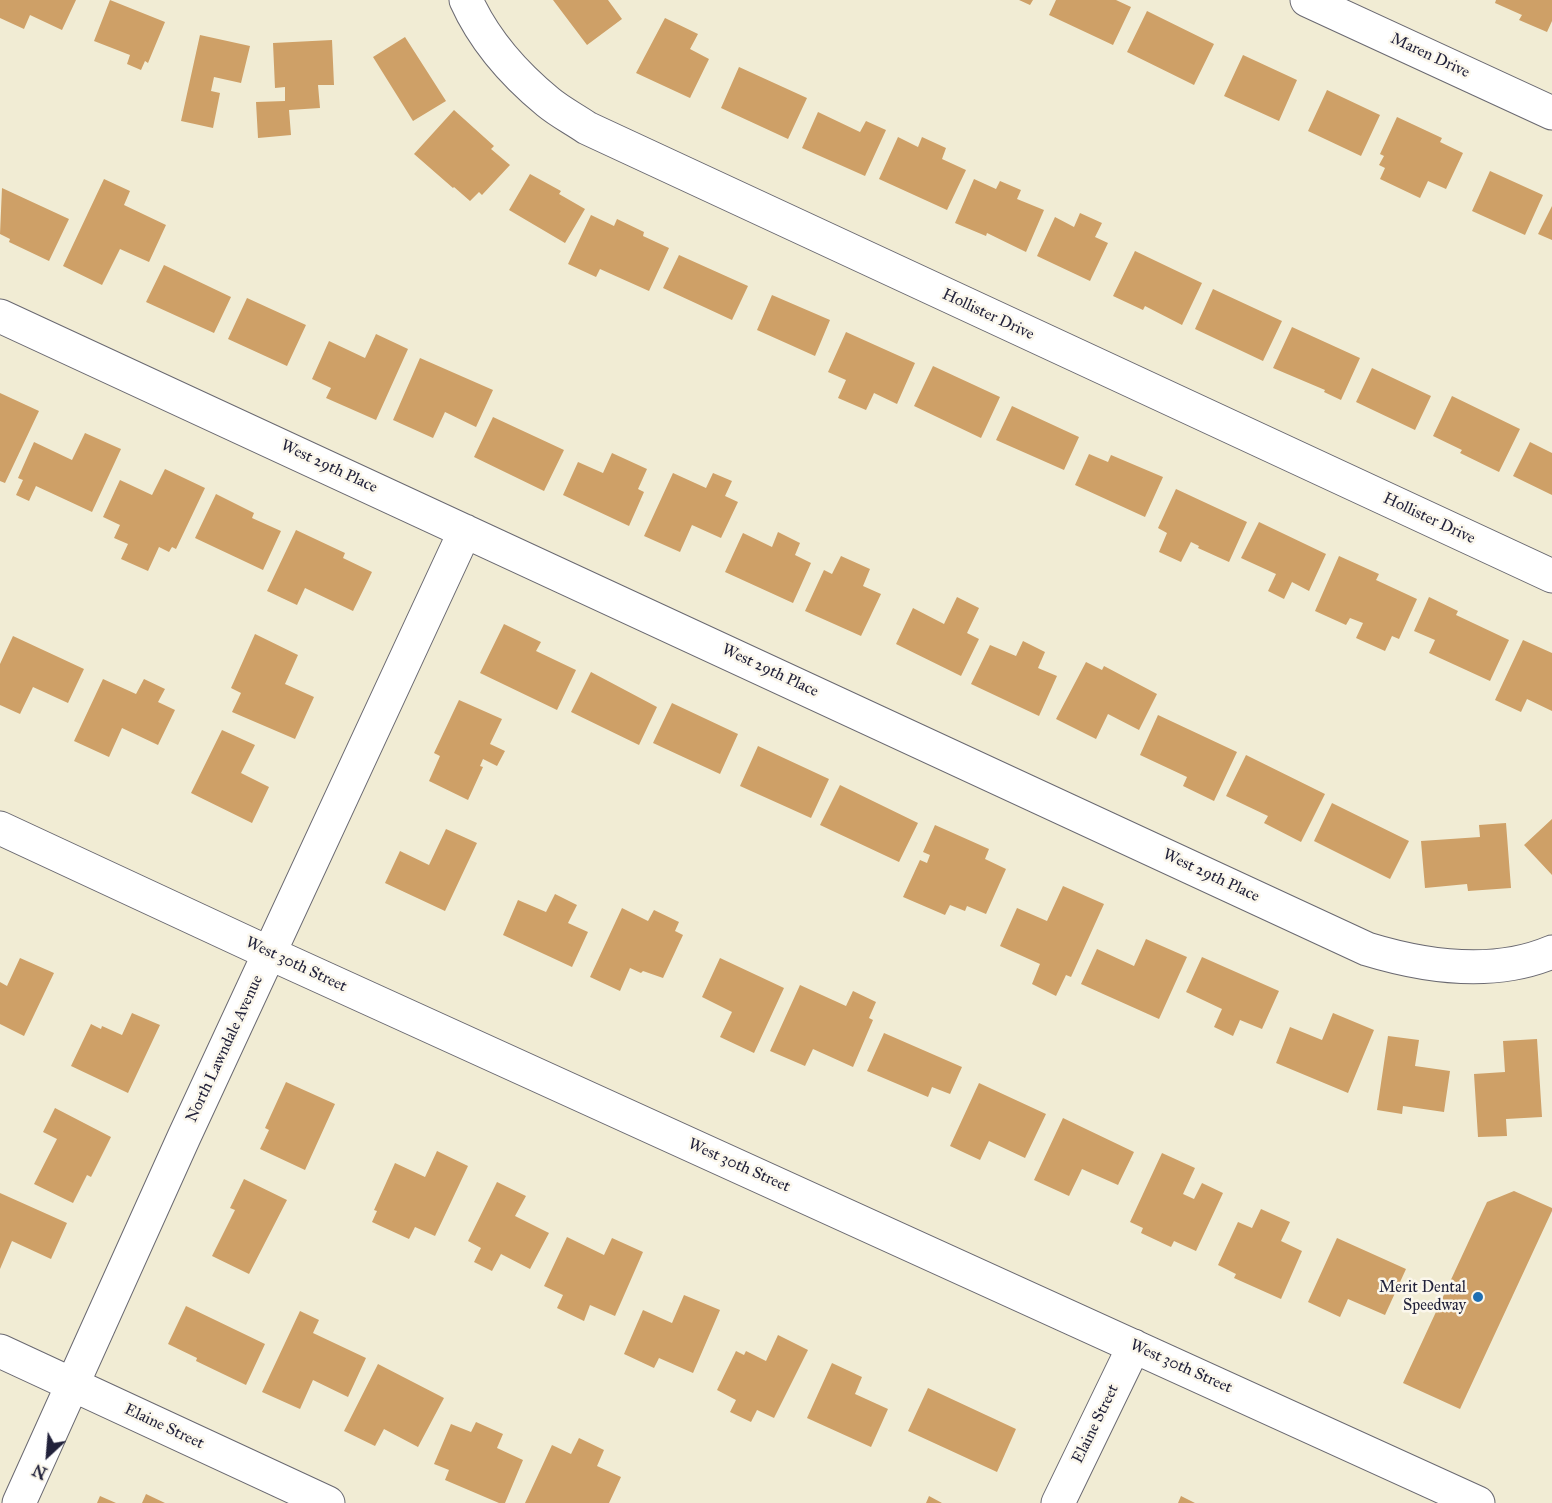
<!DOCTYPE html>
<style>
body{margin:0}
#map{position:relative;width:1552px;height:1503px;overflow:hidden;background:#f1ecd4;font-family:"IM FELL Great Primer",serif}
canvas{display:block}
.north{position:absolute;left:18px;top:1425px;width:60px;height:60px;-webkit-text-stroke:4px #fbf7ec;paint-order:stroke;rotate:206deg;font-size:16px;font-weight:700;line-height:24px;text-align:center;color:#22223b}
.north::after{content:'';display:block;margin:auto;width:21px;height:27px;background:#22223b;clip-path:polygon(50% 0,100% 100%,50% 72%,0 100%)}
</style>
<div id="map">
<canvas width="1552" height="1503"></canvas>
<div class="north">N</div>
</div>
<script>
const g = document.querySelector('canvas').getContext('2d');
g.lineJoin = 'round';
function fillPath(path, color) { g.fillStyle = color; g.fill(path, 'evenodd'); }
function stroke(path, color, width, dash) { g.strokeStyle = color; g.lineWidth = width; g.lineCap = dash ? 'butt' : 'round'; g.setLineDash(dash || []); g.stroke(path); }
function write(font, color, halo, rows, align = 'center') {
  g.font = font + ' "IM FELL Great Primer",serif'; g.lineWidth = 5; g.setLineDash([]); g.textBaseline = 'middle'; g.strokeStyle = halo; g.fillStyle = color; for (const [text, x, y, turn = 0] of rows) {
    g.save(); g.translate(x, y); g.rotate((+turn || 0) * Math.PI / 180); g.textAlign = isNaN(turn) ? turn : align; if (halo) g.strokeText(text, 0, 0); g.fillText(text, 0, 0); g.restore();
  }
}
fillPath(new Path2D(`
 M0,0H76L62,30L30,15L24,29L0,18Z
 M110,0L165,22L148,63L145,61L141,70L127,64L130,55L94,41Z
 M553,0H608L622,19L587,45Z
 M1019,0H1033L1030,5Z
 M1056,0H1116L1131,7L1113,45L1049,15Z
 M1496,0H1552V21L1547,32L1519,20L1522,15L1495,3Z
 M1147,11L1214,44L1194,85L1127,52Z
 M665,18L698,34L690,49L709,59L690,98L636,73Z
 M200,35L250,46L241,83L214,77L211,91L220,93L213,128L181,121Z
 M405,37L446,101L413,121L373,57Z
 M332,40L334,85H318L320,108L289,110L291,135L258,138L256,102L285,101V87L275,88L273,43Z
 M1243,55L1297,80L1279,121L1224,96Z
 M739,67L807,98L788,139L721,108Z
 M1327,90L1380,115L1361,156L1308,131Z
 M454,110L494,146L491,149L510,165L482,195L479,192L470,201L454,187L453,188L414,154Z
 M818,112L860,132L866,121L886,130L865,176L802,148Z
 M1397,117L1442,138L1440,142L1463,153L1446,189L1428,181L1420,198L1380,179L1385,168L1379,165L1384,156L1380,154Z
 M898,137L918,147L922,137L946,148L942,159L966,170L947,210L879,179Z
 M1490,171L1543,195L1525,235L1472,211Z
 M530,174L561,191L559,194L585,209L565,243L509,210Z
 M104,179L130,191L124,205L166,225L149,262L120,249L102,285L63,266Z
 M974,179L996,189L1000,181L1021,190L1017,199L1044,210L1026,252L987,233L986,236L955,223Z
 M2,188L69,219L49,261L9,242L10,239L0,234Z
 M1552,206V240L1538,234Z
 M1080,213L1102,223L1095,237L1108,243L1090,281L1037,256L1055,217L1074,227Z
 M591,215L614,226L617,219L644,232L643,236L669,248L649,291L600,269L596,277L568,264Z
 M1135,251L1202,283L1182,325L1145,306L1143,310L1113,296Z
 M679,255L748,286L732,320L663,288Z
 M164,265L231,297L214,333L146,302Z
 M1213,289L1282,321L1263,361L1195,329Z
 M772,295L830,320L815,356L757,330Z
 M247,298L306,325L287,366L228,339Z
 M1292,327L1360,358L1341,400L1324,392L1325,390L1273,368Z
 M846,332L915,363L897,404L874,393L866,410L838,398L846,380L828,372Z
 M376,334L408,349L376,420L326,398L331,388L312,379L329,341L365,358Z
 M420,358L493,390L476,427L445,412L433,438L393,420Z
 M933,366L1000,397L981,438L914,406Z
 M1372,368L1431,396L1415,430L1356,402Z
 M0,393L39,411L5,483L0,481Z
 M1452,396L1520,429L1499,472L1460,453L1462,450L1433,436Z
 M1012,406L1079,437L1064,470L996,440Z
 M493,417L564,450L544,491L474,457Z
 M85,433L121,449L92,512L36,486L29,501L16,495L23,480L18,478L34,442L72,460Z
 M1530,442L1552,453V495L1513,476Z
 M612,453L647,469L638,489L644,492L629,526L563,495L578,462L603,473Z
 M1089,454L1108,462L1111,455L1163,477L1145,517L1075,485Z
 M165,469L205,488L176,549L172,547L169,552L159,547L148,571L121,559L128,544L114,538L120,525L103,517L120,480L152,495Z
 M673,473L706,488L713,473L732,481L725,496L738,502L721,538L692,525L680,552L644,536Z
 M1176,489L1247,522L1229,562L1198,548L1199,546L1191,542L1181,562L1159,552L1167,533L1158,528Z
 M216,494L254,513L252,518L281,531L263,570L195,538Z
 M1259,522L1326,554L1309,591L1292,582L1284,599L1268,591L1276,574L1241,558Z
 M296,530L345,553L343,558L372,572L353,611L305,588L297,605L267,591Z
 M778,532L800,543L795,555L811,563L793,603L725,572L743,533L772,547Z
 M841,556L870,569L863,586L881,594L861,636L805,611L824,570L832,574Z
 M1339,556L1379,574L1376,580L1417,599L1399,639L1392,636L1385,651L1356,638L1363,623L1350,618L1346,625L1315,611Z
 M957,597L979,608L967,633L979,639L961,676L896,644L913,608L944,624Z
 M1429,597L1458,611L1456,615L1509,640L1490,681L1429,653L1435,640L1414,631Z
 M504,624L541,642L536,651L576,670L557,710L480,673Z
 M255,634L298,655L285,684L314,697L295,739L232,712L241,693L231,688Z
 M13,636L84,669L68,703L33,687L20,714L0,705V664Z
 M1523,640L1552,653V711L1527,699L1521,712L1495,700Z
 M1023,641L1045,652L1038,668L1057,676L1039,716L971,684L990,645L1016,656Z
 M1086,662L1102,670L1104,666L1157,694L1139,730L1108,714L1096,739L1056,719Z
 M591,672L657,707L639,745L571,712Z
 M103,679L136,694L144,679L165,689L158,702L175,710L158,745L122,728L109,757L74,741Z
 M459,700L502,719L490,744L505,751L497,766L483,759L480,766L483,767L468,800L429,781L440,756L434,753Z
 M672,703L738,734L720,774L653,743Z
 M1158,715L1237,752L1214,801L1183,786L1187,777L1140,755Z
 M222,730L255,745L241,773L269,787L252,823L191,793Z
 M758,746L829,779L811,818L740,786Z
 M1246,755L1325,794L1301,842L1264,823L1268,816L1226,796Z
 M840,785L918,823L899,862L820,825Z
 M1332,803L1409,841L1390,879L1314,841Z
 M1552,819V875L1524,845Z
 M1506,823L1511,888L1468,891L1467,884L1425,888L1421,841L1480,837L1479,825Z
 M935,825L989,849L985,859L1006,869L986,914L967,906L965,911L950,905L945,915L903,897L920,860L927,863L930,855L923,852Z
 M446,829L477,843L445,911L385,883L400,851L429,865Z
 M1063,886L1104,904L1071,977L1066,975L1056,996L1032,984L1040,964L1000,946L1017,908L1047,921Z
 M555,894L577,905L568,923L588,932L572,967L503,935L518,900L546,912Z
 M622,908L648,921L654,910L679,922L675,931L683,935L663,978L643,971L641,973L630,968L620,991L590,977Z
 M1146,939L1187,957L1159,1019L1081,984L1097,949L1134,966Z
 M1202,957L1279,991L1262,1029L1240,1020L1233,1036L1214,1027L1222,1009L1186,992Z
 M20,958L54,973L24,1036L0,1024V982L7,986Z
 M720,958L784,988L754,1053L720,1037L732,1012L702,997Z
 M800,985L846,1006L853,991L876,1002L869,1018L873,1020L853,1067L813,1049L805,1066L770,1051Z
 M132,1013L160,1025L128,1093L71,1066L91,1024L101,1029L102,1026L122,1035Z
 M1333,1013L1374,1030L1348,1093L1276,1063L1290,1027L1322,1040Z
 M884,1033L962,1067L950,1094L932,1087L928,1097L867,1071Z
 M1388,1036L1419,1040L1415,1066L1450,1071L1444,1112L1403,1106L1402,1114L1377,1110Z
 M1537,1039L1542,1117L1506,1119L1507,1136L1478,1137L1474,1074L1505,1072L1503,1041Z
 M286,1082L335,1104L305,1170L260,1149L269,1130L265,1128Z
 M979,1083L1046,1114L1025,1158L989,1141L980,1160L950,1146Z
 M55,1108L111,1137L91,1177L87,1175L73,1203L34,1184L57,1139L43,1132Z
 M1063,1118L1134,1152L1118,1185L1082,1169L1069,1196L1034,1180Z
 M437,1151L468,1166L435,1236L415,1227L409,1239L372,1222L377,1211L374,1210L395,1163L425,1177Z
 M1162,1153L1195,1168L1183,1194L1194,1199L1202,1183L1223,1193L1196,1251L1174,1241L1171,1247L1141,1233L1143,1228L1130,1222Z
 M244,1179L287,1200L249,1274L212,1256L235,1210L230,1208Z
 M497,1182L526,1196L515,1216L549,1233L530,1269L501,1254L492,1271L474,1262L481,1248L468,1241Z
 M1514,1191L1552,1208V1211L1460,1409L1403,1383L1487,1202Z
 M0,1193L67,1223L51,1259L12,1241L0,1269Z
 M1261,1209L1290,1222L1281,1241L1302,1251L1281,1299L1234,1278L1236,1274L1218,1265L1238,1222L1252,1228Z
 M567,1237L604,1255L612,1238L643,1252L615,1316L590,1305L584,1321L557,1308L563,1295L544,1286Z
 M1337,1238L1406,1269L1385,1315L1348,1299L1340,1317L1308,1302Z
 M684,1295L720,1310L693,1373L659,1358L654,1368L624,1354L643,1310L672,1323Z
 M186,1306L265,1344L246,1385L196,1361L197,1358L168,1344Z
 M300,1311L319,1320L313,1333L366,1358L348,1397L313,1380L300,1409L262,1392Z
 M778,1335L808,1350L774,1418L757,1410L751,1422L730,1412L736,1400L717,1390L736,1351L744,1355L746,1351L766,1361Z
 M832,1363L862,1377L855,1394L888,1409L871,1447L807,1418Z
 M378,1364L444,1398L418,1447L384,1429L375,1446L344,1431Z
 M928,1388L1016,1429L997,1472L908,1431Z
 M476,1422L503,1434L497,1448L523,1460L505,1503H499L445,1480L449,1470L434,1464L451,1424L471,1432Z
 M579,1438L604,1450L597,1466L621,1477L609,1503H525L552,1445L571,1454Z
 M146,1494L165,1503H142Z
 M100,1496L116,1503H97Z
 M929,1496L942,1503H926Z
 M1181,1496L1195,1503H1178Z`), '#cea067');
const minor = new Path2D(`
 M466,0C484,40 514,74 548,102C560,112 574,119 587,128L1552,576
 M1307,0L1552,113
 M0,316L1367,949C1426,967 1493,977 1552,952
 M0,828L269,953L1478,1503
 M0,1351L328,1503
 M19,1503L184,1137L465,531
 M1058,1503L1134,1346`);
stroke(minor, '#6a6971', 35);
stroke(minor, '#fff', 33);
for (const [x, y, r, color] of [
 [1478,1297,6,"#1f6fb2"]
]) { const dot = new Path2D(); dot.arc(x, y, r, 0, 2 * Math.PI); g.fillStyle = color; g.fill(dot); stroke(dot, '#fbf7ec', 2); }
write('16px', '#22223b', '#fbf7ec', [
 ["Maren Drive",1430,56,25],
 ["Hollister Drive",988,315,25],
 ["West 29th Place",329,467,25],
 ["Hollister Drive",1429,519,25],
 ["West 29th Place",770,671,25],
 ["West 29th Place",1211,876,25],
 ["West 30th Street",296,965,25],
 ["North Lawndale Avenue",225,1049,-65],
 ["West 30th Street",739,1166,24],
 ["West 30th Street",1181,1367,24],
 ["Elaine Street",1096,1424,-64],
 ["Elaine Street",164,1427,25]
]);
write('16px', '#22223b', '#fbf7ec', [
 ["Merit Dental",1466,1288],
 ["Speedway",1466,1306]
], 'right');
</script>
